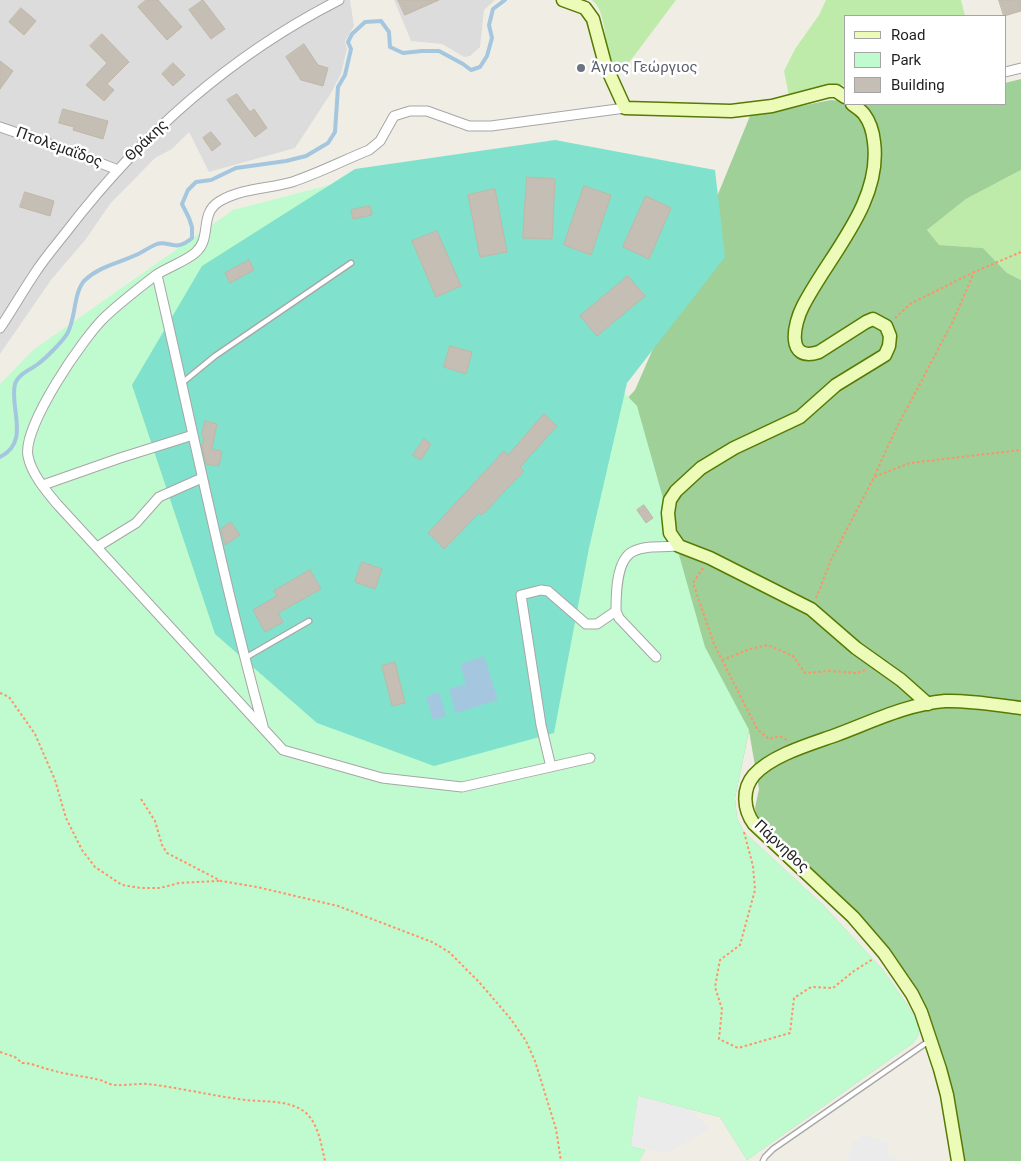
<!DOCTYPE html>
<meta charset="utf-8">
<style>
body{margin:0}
#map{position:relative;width:1021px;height:1161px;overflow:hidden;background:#f0eee4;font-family:Roboto,sans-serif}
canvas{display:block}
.legend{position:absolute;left:844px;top:15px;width:162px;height:90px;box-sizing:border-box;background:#fff;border:1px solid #a5a5a5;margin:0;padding:6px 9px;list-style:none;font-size:15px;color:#1f1f1f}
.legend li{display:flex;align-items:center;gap:10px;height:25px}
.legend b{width:25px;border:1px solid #a5a5a5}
</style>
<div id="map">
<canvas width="1021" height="1161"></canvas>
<ul class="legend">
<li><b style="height:6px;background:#ecfbb7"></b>Road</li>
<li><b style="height:14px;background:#c0fbcf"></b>Park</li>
<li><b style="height:14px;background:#c5beb4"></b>Building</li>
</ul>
</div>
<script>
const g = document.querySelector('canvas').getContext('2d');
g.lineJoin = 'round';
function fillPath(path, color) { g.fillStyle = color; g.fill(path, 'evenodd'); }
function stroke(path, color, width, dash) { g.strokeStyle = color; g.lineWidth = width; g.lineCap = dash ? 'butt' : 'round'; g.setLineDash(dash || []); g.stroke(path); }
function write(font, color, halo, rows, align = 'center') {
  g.font = font + ' Roboto,sans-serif'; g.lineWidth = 5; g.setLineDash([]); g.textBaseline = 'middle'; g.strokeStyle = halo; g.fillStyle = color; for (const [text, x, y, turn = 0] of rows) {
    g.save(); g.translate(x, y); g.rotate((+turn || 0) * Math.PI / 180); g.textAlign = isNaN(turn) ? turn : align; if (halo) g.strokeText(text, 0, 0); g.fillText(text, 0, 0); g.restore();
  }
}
fillPath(new Path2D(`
 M0,0H350L354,26L345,41L347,49L341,74L331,93L295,148L209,172L189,132L172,149L155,158L110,204L86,239L51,280L0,354Z
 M394,0H495L484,10L480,47L470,56L464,57L442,44L411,41Z`), '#dddcdc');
fillPath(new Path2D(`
 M592,0H676L628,64L617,75C614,65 609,55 607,45C604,30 604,10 592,0Z
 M826,0H961L965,16H845V85L789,96L784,71L795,49L819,15Z
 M1021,170V280L1007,273L983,248L938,245L927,230L966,199Z`), '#beeba9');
fillPath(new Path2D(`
 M1021,79V170L966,199L927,230L939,245L983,248L1007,273L1021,280V1161H962L949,1087L896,961L757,822L755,808L759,789L749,731L735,798L737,818L744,832L822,904L883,970L908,1006L917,1022L919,1034L913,1043L747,1160L720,1117L638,1096L631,1146L645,1150L639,1161H0V417L513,522L635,390L680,287L750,116L831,100L845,101V104H1005V83Z`), '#9fd098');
fillPath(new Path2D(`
 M406,165L637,406L705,647L749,730L735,798L737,818L744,832L822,904L883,970L908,1006L917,1022L919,1034L913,1043L747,1160L720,1117L638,1096L631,1146L645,1150L639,1161H0V384L33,350L233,210Z`), '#c0fbcf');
fillPath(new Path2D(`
 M555,140L715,170L725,257L627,383L589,548L554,733L434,766L317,723L215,634L132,385L202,266L355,169Z`), '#80e1cd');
fillPath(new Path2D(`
 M638,1096L691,1110L710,1129L667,1153L631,1146Z
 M862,1134L890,1143L887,1154L899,1158L898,1161H847L854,1140L859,1141Z`), '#ebebeb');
fillPath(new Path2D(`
 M484,656L498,700L456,713L449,689L466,684L460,664Z
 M439,692L446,716L433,720L426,697Z`), '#a4c7df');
stroke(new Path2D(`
 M0,457C31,442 9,407 15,384C18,374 30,370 38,364C46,358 62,342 67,334C76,320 73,292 85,280C100,266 119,263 136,255C143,252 149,247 157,244C169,240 175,253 192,238V227L189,218L182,204L188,190L196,182L211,180L236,168L286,161L306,156L328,143L335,132L338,87L345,75L351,49L348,42L352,34L365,22L381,21L389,32L390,47L403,53L422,51H439L463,64L471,70L480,67L487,56L492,38L489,25L493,9L505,0`), '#a4c7df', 4);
const building = new Path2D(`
 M146,0H158L182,27L167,40L138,7Z
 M203,0L225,29L211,39L189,10Z
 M398,0H439L405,15Z
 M999,0H1021V11L1004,16Z
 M21,8L36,21L24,35L9,22Z
 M102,34L129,62L107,84L114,90L104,101L86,85L107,63L90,46Z
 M304,44L318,65L328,68L323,86L301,80L286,57Z
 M0,61L13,71L0,89Z
 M173,63L185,75L173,86L162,74Z
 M237,94L250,112L254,109L267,128L255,137L227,100Z
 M63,109L108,121L103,139L73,130L74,127L59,123Z
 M211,132L221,144L212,151L203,138Z
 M527,177L555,179L552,239L523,238Z
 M584,186L611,195L591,255L564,245Z
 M495,189L507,252L480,257L468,195Z
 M25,192L54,201L50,216L20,207Z
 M646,196L671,208L649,259L623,247Z
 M370,206L372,215L353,219L351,210Z
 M437,231L461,286L436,297L412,241Z
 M249,260L254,270L230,283L225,273Z
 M628,276L645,296L597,336L580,316Z
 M450,346L472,352L466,374L444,367Z
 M544,414L557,426L520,467L524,471L482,515L479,513L444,549L428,533L504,451L508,455Z
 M205,421L217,424L212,449L222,451L219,466L206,464L202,447L204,437L202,436Z
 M424,439L431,444L421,460L413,455Z
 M644,505L653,518L646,523L637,510Z
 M231,522L240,535L225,545L221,529Z
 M362,562L382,569L375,589L355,582Z
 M310,570L321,589L278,613L283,622L265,632L253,610L277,596L274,591Z
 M395,662L405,703L392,706L382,666Z`);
fillPath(building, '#c5beb4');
stroke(building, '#c2b7a6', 1);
const lane = new Path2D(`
 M182,383L215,356L351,263
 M245,658L309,621
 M763,1161L765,1157L773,1149L929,1041`);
const street = new Path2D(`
 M1005,72L1021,68
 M0,127L67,150L118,170
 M157,275C192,425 222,577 263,726
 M0,328C12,310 23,291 35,273C44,259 56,245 67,231C140,136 231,55 339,0
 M43,485L120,458L193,435
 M97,547L136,523L159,497L202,478
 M616,611L619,618L656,657
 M590,758L462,787L382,778L283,750L57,504C46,491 31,473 28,456C22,427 84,336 106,316C121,302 139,288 156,275C168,267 184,262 195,253C213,238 198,214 220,201C242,188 268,189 292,182C319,173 344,160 369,150L380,141L394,116L410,111H427L469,126H491L625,108
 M551,767L541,725L521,595L541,590L548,591L586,624H597L616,611C616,595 616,561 632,552C645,545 665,547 679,546`);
const secondary = new Path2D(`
 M563,0L585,8L593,19L605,64L625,108L731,111L772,106L829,91H836L845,97
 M852,104C856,107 861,110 864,114C870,122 873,132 874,142C882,203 829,255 803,306C794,323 785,363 819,352L866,322L873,319L886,326L890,336L889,346L885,355L836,385L800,417L734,448L701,468L676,491L670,500L668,513L670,533L679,546L710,558L811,609L856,648L901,680L928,704
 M958,1161L947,1095L940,1069L921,1012L912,994L884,953L853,917L754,824C743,809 742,789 754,775C772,755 811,744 836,735C871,722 907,704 945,701C970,700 996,705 1021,708`);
stroke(lane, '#a6a6a6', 7);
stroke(street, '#a6a6a6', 11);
stroke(secondary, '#577a02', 15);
stroke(new Path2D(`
 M1021,252L974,272L953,321L895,431L874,477L910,463L1021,450
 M895,318L910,304L974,272
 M703,568L693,583L714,644L757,729L769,739L779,736L787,740
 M816,598L831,560L874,477
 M722,660L750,649L768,645L793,656L805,673L830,671L857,673L865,670
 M0,693L9,697L35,734L55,780L66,818L82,850L95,867L122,885L141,888H160L179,883L219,881
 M141,799L155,821L162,845L167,853L221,881L257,887L338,906L432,942L449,952L479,982L510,1018L526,1041L535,1061L556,1129L561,1161
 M744,832L753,866L755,890L740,945L720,960L715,987L722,1009L719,1039L738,1048L790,1033L794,998L811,987L833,988L854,971L873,959
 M0,1052L15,1057L22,1063C33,1063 41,1068 51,1070C67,1075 84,1076 100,1080C104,1081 106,1083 110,1084C118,1087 138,1083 148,1084C181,1088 213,1096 246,1100C264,1102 286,1100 302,1110C318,1120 321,1144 325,1161`), '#fe9268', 2, [2.5, 2.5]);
stroke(lane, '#fff', 4.5);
stroke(street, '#fff', 9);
stroke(secondary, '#ecfbb7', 12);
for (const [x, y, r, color] of [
 [581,68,5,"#6b7280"]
]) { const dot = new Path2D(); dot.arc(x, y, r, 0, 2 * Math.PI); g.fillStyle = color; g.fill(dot); stroke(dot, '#fff', 2); }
write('15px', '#5b616d', '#fff', [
 ["Άγιος Γεώργιος",591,68]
], 'left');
write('15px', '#1f1f1f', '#fff', [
 ["Θράκης",147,141,-44],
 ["Πτολεμαΐδος",59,148,20],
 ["Πάρνηθος",781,847,43]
]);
</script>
